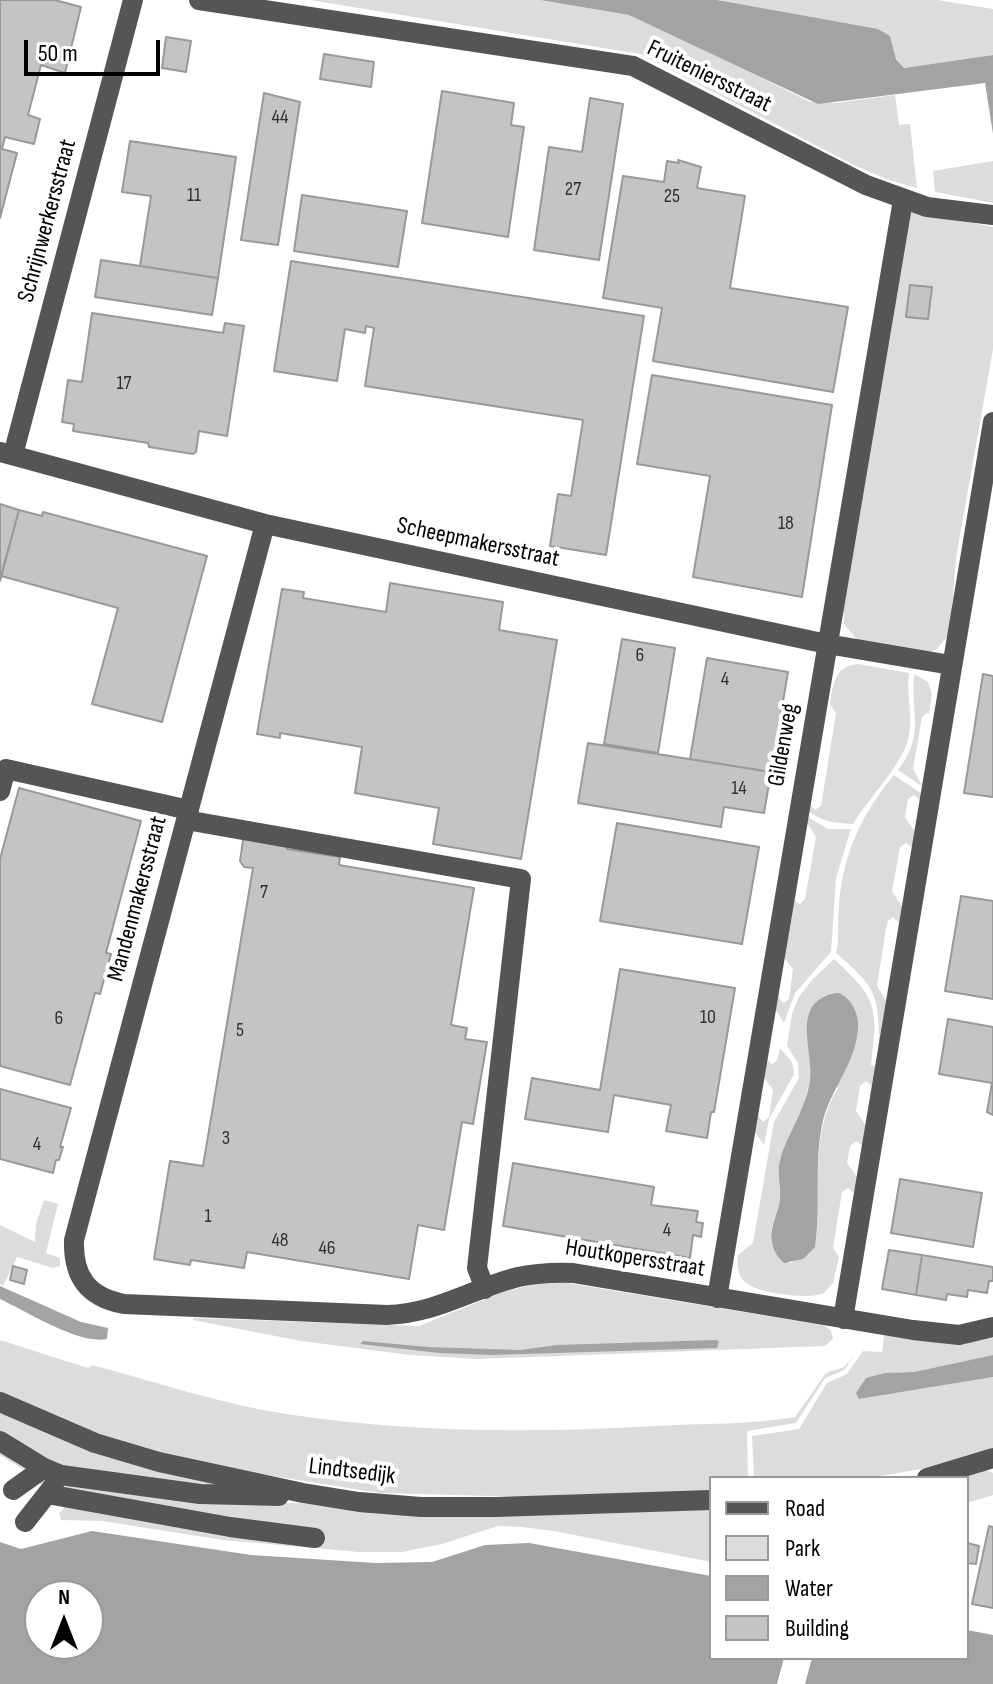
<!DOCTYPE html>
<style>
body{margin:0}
#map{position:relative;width:993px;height:1684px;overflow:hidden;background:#fff;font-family:"Sofia Sans Condensed",sans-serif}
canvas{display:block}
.legend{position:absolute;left:709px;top:1476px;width:260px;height:184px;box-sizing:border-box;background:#fff;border:2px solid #999;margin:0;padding:10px 14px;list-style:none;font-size:24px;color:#000}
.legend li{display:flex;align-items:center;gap:16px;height:40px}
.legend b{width:40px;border:2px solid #999}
.north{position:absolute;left:24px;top:1580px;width:80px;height:80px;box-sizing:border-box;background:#fff;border:2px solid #999;border-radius:50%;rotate:0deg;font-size:22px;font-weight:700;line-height:32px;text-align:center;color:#000}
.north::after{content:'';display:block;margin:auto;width:28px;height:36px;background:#000;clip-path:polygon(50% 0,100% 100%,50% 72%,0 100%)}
.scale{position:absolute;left:24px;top:40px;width:136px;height:36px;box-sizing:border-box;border:4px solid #000;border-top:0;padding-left:10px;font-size:24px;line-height:28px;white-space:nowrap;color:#000;-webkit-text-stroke:6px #fff;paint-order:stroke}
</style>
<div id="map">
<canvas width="993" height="1684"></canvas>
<ul class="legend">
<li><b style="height:10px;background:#555"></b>Road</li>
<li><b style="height:22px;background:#dcdcdc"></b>Park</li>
<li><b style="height:22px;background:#a3a3a3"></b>Water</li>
<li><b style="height:22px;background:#c4c4c4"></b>Building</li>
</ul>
<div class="north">N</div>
<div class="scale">50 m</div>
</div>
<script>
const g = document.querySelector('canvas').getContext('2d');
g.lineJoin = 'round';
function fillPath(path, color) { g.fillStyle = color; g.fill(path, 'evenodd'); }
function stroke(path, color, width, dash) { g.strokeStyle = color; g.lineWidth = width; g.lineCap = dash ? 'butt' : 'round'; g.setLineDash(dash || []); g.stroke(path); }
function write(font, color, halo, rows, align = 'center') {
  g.font = font + ' "Sofia Sans Condensed",sans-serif'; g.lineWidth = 8; g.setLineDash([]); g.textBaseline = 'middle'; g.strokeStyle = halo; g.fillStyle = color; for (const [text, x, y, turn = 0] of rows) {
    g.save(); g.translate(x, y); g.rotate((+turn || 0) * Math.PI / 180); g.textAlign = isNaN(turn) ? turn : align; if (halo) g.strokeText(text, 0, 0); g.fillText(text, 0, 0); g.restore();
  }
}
fillPath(new Path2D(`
 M310,0H540L629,15L667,30L810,102L835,103L895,95L899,125L910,124L917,188L886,179L856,166L640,54Z
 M717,0H937L993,9V55L904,68L896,58L890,36Z
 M993,161V203L935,192L933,171Z
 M907,210L993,227V349L956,558L950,633L937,649L927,654L858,641L844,624L843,605Z
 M858,664L909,673C906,694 913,714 909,735C904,764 869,797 853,824C834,823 822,822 807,810L810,805L815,810L821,806L836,713L830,704C833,685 834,666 858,664Z
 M914,674L928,682L932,694L929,714L927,713L922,717L913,769L923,787L898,770C926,733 910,713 914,674Z
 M894,775L922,794L920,800L914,795L908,799L905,817L915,832L913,848L906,843L900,847L892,891L903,908L899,923L893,917L888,921L886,929L877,986L887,1002L879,1048C879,995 877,988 836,953C840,938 837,920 839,904C843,854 862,813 894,775Z
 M806,816L828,829H851L836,878L831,952L795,993L784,1023L774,1007L778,996L783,1003L789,999L793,969L782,955L792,899L800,904L805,899L816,837L806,821Z
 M834,959C876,998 879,1006 871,1065L876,1066L873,1087L866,1081L860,1086L856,1111L866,1126L863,1146L856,1141L850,1146L847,1163L858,1178L855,1194L848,1188L842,1192L833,1248L839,1257L833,1283L824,1293C809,1300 754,1294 743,1280C737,1272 737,1264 738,1255L753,1243L774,1122L799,1078L798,1063L787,1046L792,1014L799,997L811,981ZM807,1040L838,1088C808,1134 823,1195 815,1247L791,1263L780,1260L771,1231L780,1200L779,1160L803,1107L810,1081L811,1054Z
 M780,1048L792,1062L794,1074L769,1119L764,1145L753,1130L758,1116L763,1122L769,1117L773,1090L763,1076L766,1059L772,1064L777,1061Z
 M44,1200L58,1204L46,1253L60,1258V1266L53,1268L17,1257L3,1286L0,1284V1225L35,1242L36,1224Z
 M560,1282L824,1325L831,1331L833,1339L825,1346L477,1359L410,1355L301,1341L193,1320V1318L419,1326L503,1292L539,1283Z
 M884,1335L951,1344L993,1338V1355L914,1372L885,1373L859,1399L993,1377V1449L933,1467L869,1478H754L752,1436L799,1429L827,1383L847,1374L863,1351L882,1352Z
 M0,1340L88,1368L92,1365C157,1382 220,1404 286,1414C409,1433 533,1433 656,1426C702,1423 751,1425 795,1417L826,1373L844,1367L854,1355L844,1370L825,1378L796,1423L747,1431L748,1478H711V1492L563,1498L380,1493L235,1470L133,1447L77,1428L0,1394Z
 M0,1409L265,1492L69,1470L0,1436Z
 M0,1446L29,1465L274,1503L711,1506V1562L554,1531L522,1527L498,1526L442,1544L402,1552H359L223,1540L102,1521L61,1520L59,1513L66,1506L26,1471L0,1455Z
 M985,1470L993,1473V1495L967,1503V1478H952Z`), '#dcdcdc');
fillPath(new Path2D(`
 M540,0H717L878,29L890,36L896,59L904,68L993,55V134L985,83L818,104L629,15Z
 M839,993C852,999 859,1014 858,1028C856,1065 829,1090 822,1125C814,1165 821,1207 815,1247L803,1259L784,1263C778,1258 773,1250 772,1242C769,1228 778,1214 780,1199C781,1186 776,1169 781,1156C790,1130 806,1108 810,1080C813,1058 800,1026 812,1007C818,998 830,993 839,993Z
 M0,1286L81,1322L108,1328L107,1339C79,1345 26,1311 0,1299Z
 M715,1340L719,1341L717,1348L492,1355L439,1353L360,1344L363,1341L428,1347L520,1350L557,1345Z
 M993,1355V1377L859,1399L856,1393L866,1378L885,1373L914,1372Z
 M92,1531L251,1555L375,1563L432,1562L485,1545L529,1543L711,1576V1658H784L777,1684H0V1542L21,1549ZM40,1596H88V1644H40Z
 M967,1630L993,1635V1684H805L812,1658H967Z`), '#a3a3a3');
const building = new Path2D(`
 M0,0H55L81,7L65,73L41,65L28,115L40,119L34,144L5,137L2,149L17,153L0,218Z
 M166,37L191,41L186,72L162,68Z
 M324,54L374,62L371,87L320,79Z
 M442,91L514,103L511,125L524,127L508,237L422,223Z
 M264,93L300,102L278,245L241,240Z
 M590,98L623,104L599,260L534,250L549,147L582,152Z
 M130,141L236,157L218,278L140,266L151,196L122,192Z
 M678,160L701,167L697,188L745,196L730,288L848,307L833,392L653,361L662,308L603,298L623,176L664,182L667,161L679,163Z
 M302,195L407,211L398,267L294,251Z
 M101,260L218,278L212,315L95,297Z
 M291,261L644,316L606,555L550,546L558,494L571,496L583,420L365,386L374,328L366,326L365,333L345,329L337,381L274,371Z
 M910,285L932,287L928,319L906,317Z
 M92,313L223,333L225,323L244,326L227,436L199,431L196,452L193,454L149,447L148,443L73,431L74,424L62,422L68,380L82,382Z
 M652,375L832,405L802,597L693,577L710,476L637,464Z
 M0,504L19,510L0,581Z
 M19,510L42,516L43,512L207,556L162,722L92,704L118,608L1,576Z
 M390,583L503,602L499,630L557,640L521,859L433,844L439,808L355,793L362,747L280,733V738L257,734L282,589L304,592L303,598L386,612Z
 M622,639L675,648L658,753L604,744Z
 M707,658L788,672L771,772L690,759Z
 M983,674L993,676V797L964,793Z
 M588,743L771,772L764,813L724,807L721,827L578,803Z
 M19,788L141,821L106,953L111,954L100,994L95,993L70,1085L0,1066V859Z
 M617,823L759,847L742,944L600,921Z
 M244,834L288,841L287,849L340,857L339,865L474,888L451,1025L467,1028L465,1039L487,1042L473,1124L462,1122L444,1230L418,1225L409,1279L247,1252L244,1268L191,1260L190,1265L154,1259L170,1161L203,1166L253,868L244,867L240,861Z
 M961,896L993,901V999L945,991Z
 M620,969L735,988L714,1112H711L707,1138L666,1131L671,1105L614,1095L608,1132L525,1119L532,1078L600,1090Z
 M948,1019L993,1027V1115L987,1112L992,1083L939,1074Z
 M0,1089L71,1108L60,1147H63L59,1160H56L53,1173L0,1159Z
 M513,1163L654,1187L651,1205L698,1211L696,1222L703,1223L701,1237L693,1235L690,1258L503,1226Z
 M900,1179L982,1193L973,1247L891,1233Z
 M889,1250L922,1255L916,1295L882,1289Z
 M922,1255L993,1267V1281H989L987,1293L968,1290L967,1297L947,1294L946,1300L916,1295Z
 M13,1266L27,1270L24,1284L10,1280Z
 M989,1526L993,1527V1608L972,1604Z
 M967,1543L979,1546L976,1564L967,1563Z`);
fillPath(building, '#c4c4c4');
stroke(building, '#999', 2);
stroke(new Path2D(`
 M199,0L633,66L866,185L927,207L993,215
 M0,452L265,524L827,644L951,665
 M13,455L133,0
 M265,524L74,1240C73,1276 87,1297 124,1304L387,1315C438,1313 471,1289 518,1277C537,1273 554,1272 573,1273L913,1330L959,1335L993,1327
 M0,791L6,769L189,810
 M186,820L521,879L477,1268L485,1289
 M717,1298L903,200
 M843,1319L993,422
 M0,1402L95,1443L159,1462L303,1493L359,1502L421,1507H496L711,1500
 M0,1441L44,1468L61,1475L200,1494L279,1496
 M927,1478L993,1458
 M13,1490L44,1468
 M47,1494L230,1527L315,1538
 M25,1522L54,1485`), '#555', 20);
write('20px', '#313131', null, [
 ["44",280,118],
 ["27",573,190],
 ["11",194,196],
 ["25",672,197],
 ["17",124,384],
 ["18",786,524],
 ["6",640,656],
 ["4",725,680],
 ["14",739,789],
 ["7",264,893],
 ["10",708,1018],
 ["6",59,1019],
 ["5",240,1031],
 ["3",226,1139],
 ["4",37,1145],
 ["1",208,1217],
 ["4",667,1231],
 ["48",280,1241],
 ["46",327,1249]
]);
write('24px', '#000', '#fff', [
 ["Fruiteniersstraat",709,77,26],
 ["Schrijnwerkersstraat",48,221,-75],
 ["Scheepmakersstraat",478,543,12],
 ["Gildenweg",784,745,-80],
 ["Mandenmakersstraat",138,899,-75],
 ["Houtkopersstraat",635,1259,9],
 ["Lindtsedijk",352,1472,7]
]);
</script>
